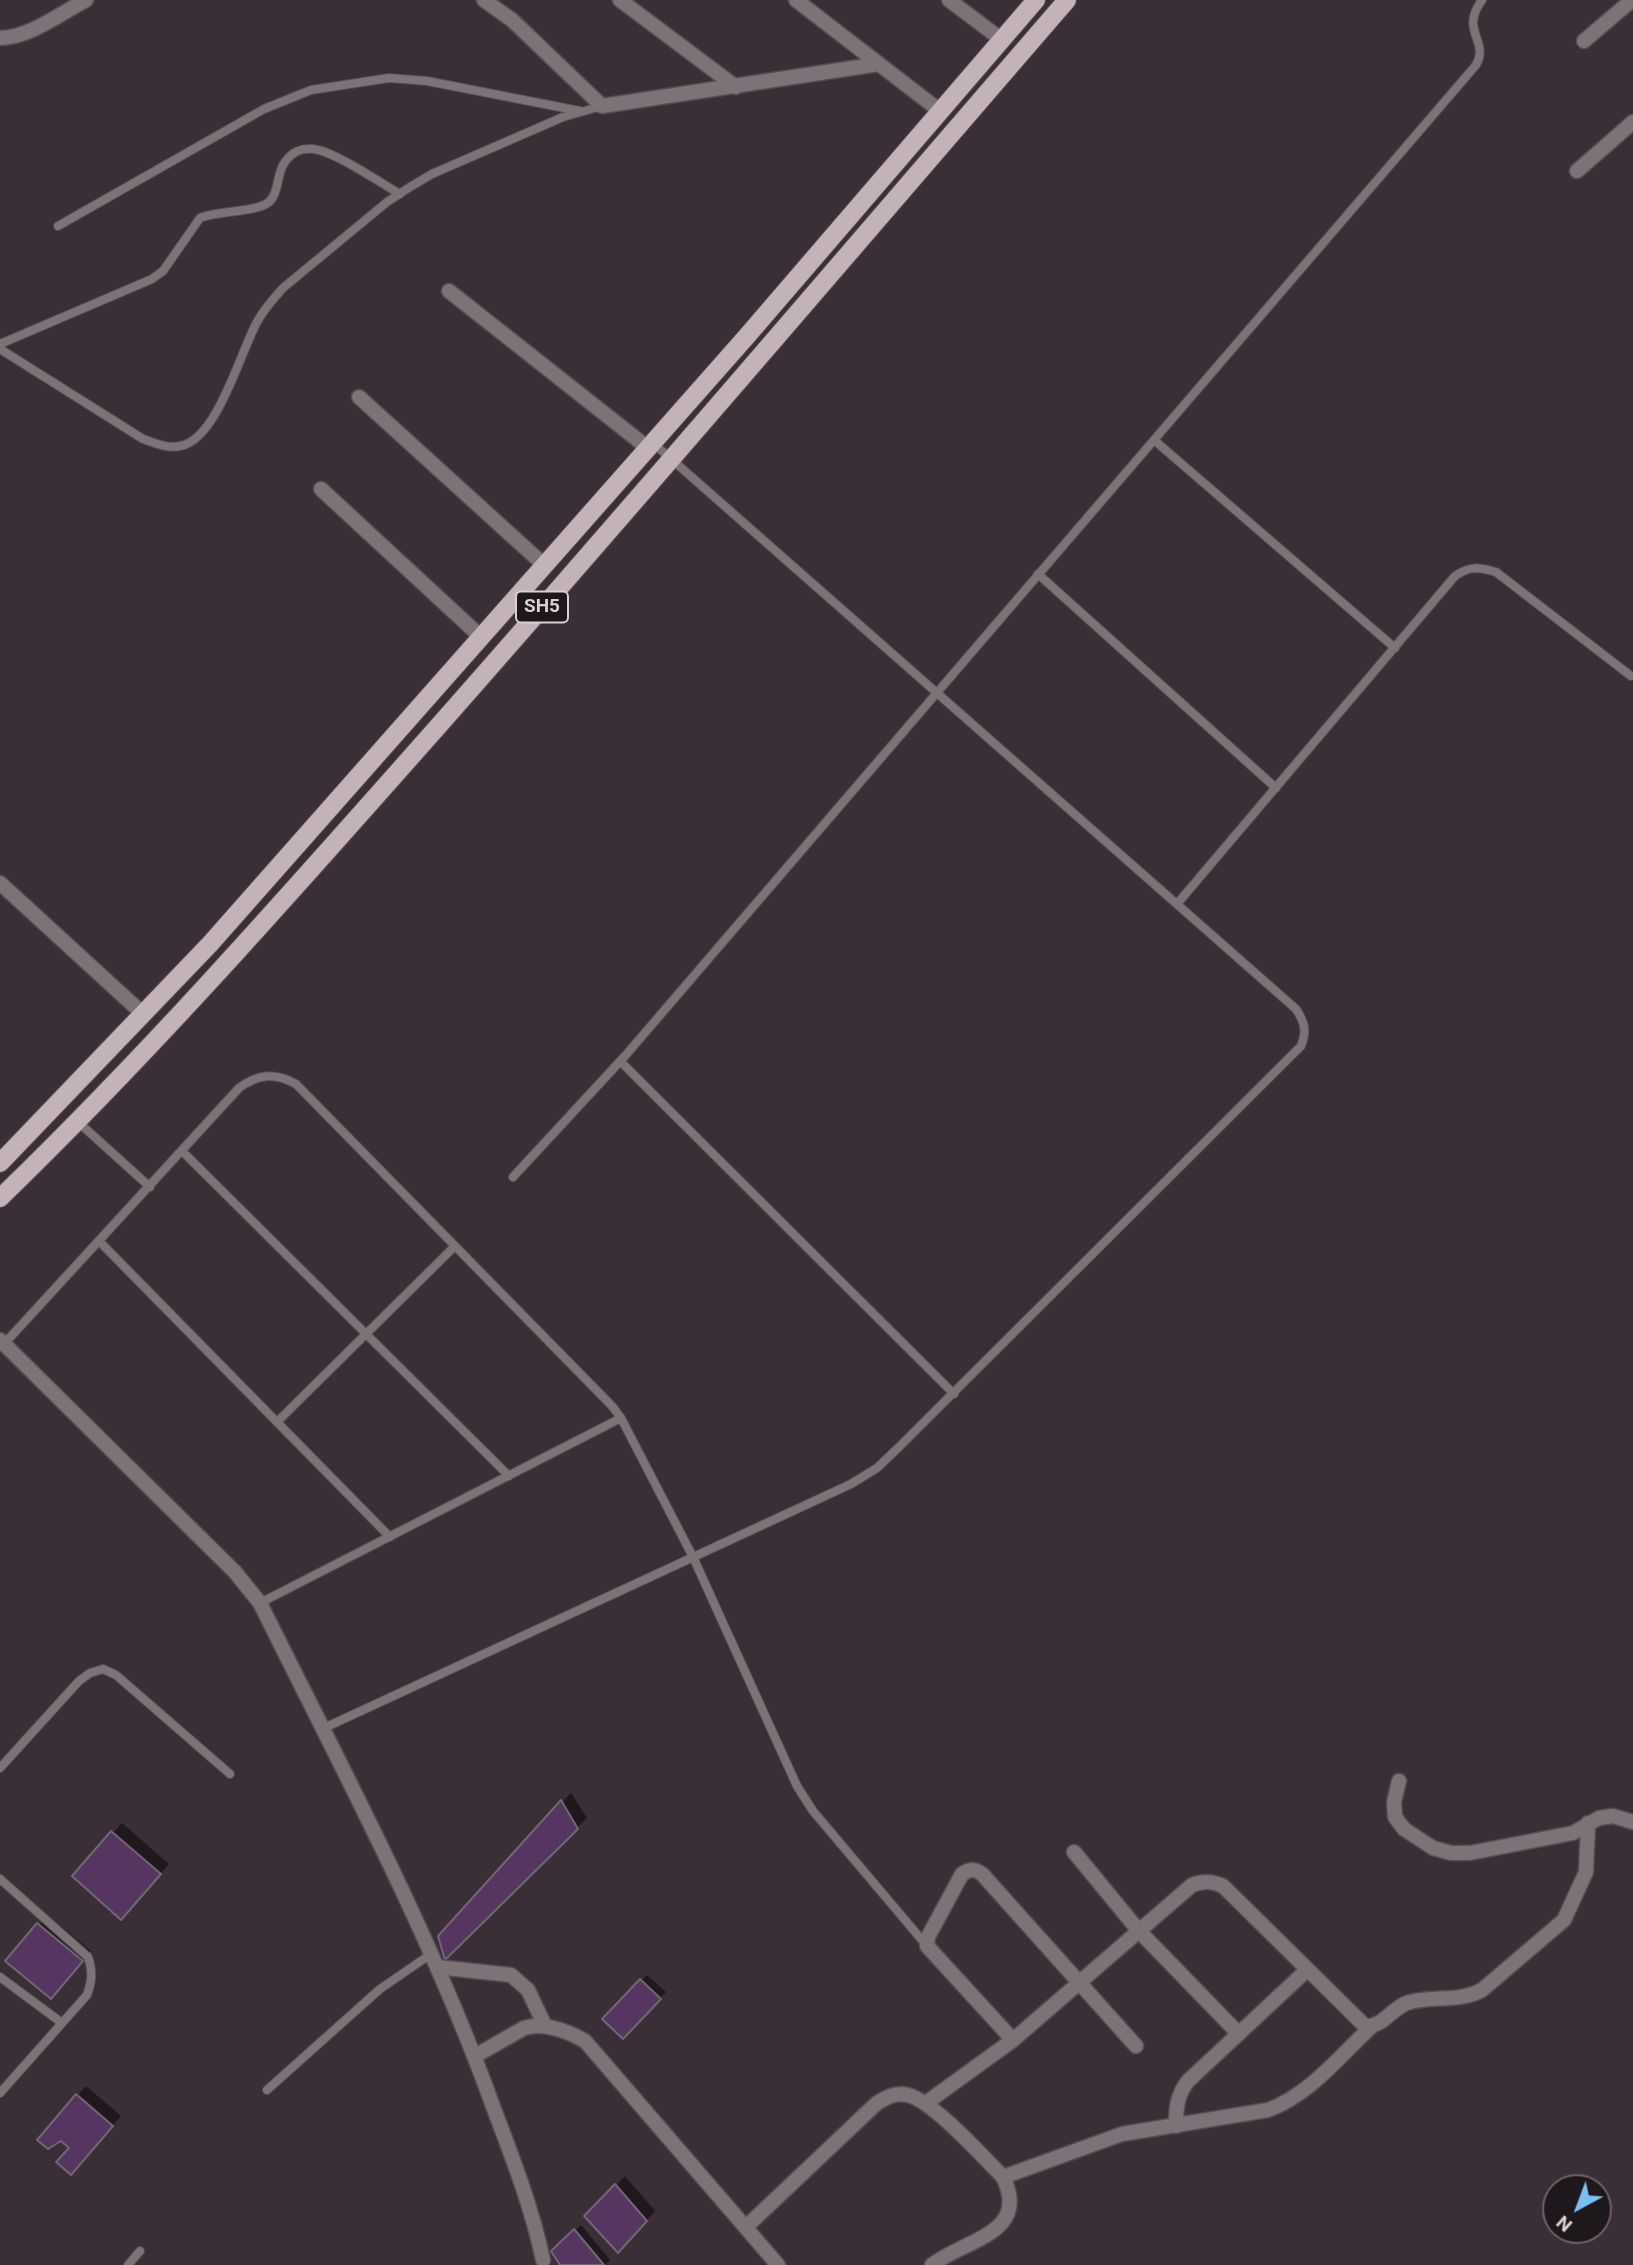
<!DOCTYPE html>
<style>
body{margin:0}
#map{position:relative;width:1633px;height:2265px;overflow:hidden;background:#3a2e37;font-family:Roboto,sans-serif}
canvas{display:block}
.north{position:absolute;left:1542px;top:2174px;width:70px;height:70px;box-sizing:border-box;background:#1e181c;border:2px solid #686266;border-radius:50%;rotate:221deg;font-size:19px;font-weight:700;line-height:28px;text-align:center;color:#d8d0d6}
.north::after{content:'';display:block;margin:auto;width:24px;height:32px;background:#78bff7;clip-path:polygon(50% 0,100% 100%,50% 72%,0 100%)}
</style>
<div id="map">
<canvas width="1633" height="2265"></canvas>
<div class="north">N</div>
</div>
<script>
const g = document.querySelector('canvas').getContext('2d');
g.lineJoin = 'round';
function fillPath(path, color) { g.fillStyle = color; g.fill(path, 'evenodd'); }
function stroke(path, color, width, dash) { g.strokeStyle = color; g.lineWidth = width; g.lineCap = dash ? 'butt' : 'round'; g.setLineDash(dash || []); g.stroke(path); }
function write(font, color, halo, rows, align = 'center') {
  g.font = font + ' Roboto,sans-serif'; g.lineWidth = 6; g.setLineDash([]); g.textBaseline = 'middle'; g.strokeStyle = halo; g.fillStyle = color; for (const [text, x, y, turn = 0] of rows) {
    g.save(); g.translate(x, y); g.rotate((+turn || 0) * Math.PI / 180); g.textAlign = isNaN(turn) ? turn : align; if (halo) g.strokeText(text, 0, 0); g.fillText(text, 0, 0); g.restore();
  }
}
fillPath(new Path2D(`
 M571,1793L587,1818L445,1956L440,1936Z
 M122,1823L169,1864L130,1908L74,1876Z
 M48,1915L91,1951L60,1988L7,1961Z
 M647,1975L666,1992L623,2036L604,2019Z
 M86,2086L121,2116L80,2163L71,2147L61,2139L77,2096Z
 M625,2176L655,2211L628,2242L586,2216Z
 M581,2225L610,2260L605,2265H562L553,2251Z`), '#0007');
const building = new Path2D(`
 M561,1800L578,1829L445,1960L438,1936Z
 M111,1831L161,1874L121,1920L72,1876Z
 M37,1923L83,1961L51,1999L5,1961Z
 M640,1979L661,1999L623,2039L602,2019Z
 M76,2094L113,2126L71,2175L56,2162L69,2148L61,2141L48,2149L37,2140Z
 M615,2184L647,2221L618,2253L584,2216Z
 M574,2229L604,2265H560L551,2251Z`);
fillPath(building, '#563561');
stroke(building, '#716774', 2);
const service = new Path2D(`
 M58,226L264,109L311,90L389,78L427,81L580,111
 M0,344L152,279L163,271L200,218C218,210 255,213 269,202C280,192 276,173 285,162C292,152 300,148 313,149C334,151 379,182 400,194
 M0,349L143,439C155,443 168,449 180,446C217,440 240,353 257,322C264,309 273,299 283,288L387,202L410,187L432,174L563,117L602,106
 M1154,440L1395,648
 M1038,574L1276,788
 M1177,904L1455,576C1469,566 1479,567 1496,572L1631,676
 M620,1061L954,1394
 M77,1121L150,1187
 M183,1152L509,1476
 M513,1177L625,1056L1476,65C1490,41 1459,31 1482,0
 M100,1242L390,1537
 M4,1344L239,1088C258,1074 275,1072 296,1084L612,1406L621,1418L693,1557L797,1786L813,1811L927,1946
 M277,1422L455,1246
 M260,1603L621,1418
 M322,1729L851,1484L877,1468L898,1448L1301,1046C1307,1031 1305,1023 1296,1009L653,443
 M0,1768L79,1681L90,1673L103,1669L116,1675L230,1774
 M0,1879L88,1957C93,1972 92,1981 87,1995L0,2093
 M0,1977L62,2023
 M267,2090L380,1989L431,1954
 M128,2265L140,2251`);
const minor = new Path2D(`
 M484,0L512,20L602,106L879,64
 M620,0L736,87
 M796,0L940,111
 M949,0L1002,40
 M0,38C29,38 61,13 86,0
 M1584,41L1632,0
 M1577,171L1633,122
 M449,291L648,448
 M359,397L544,565
 M321,489L481,637
 M0,883L143,1014
 M0,1340L235,1572L260,1603C342,1769 431,1934 494,2109C513,2159 532,2208 543,2260
 M1399,1781L1394,1802L1395,1817L1404,1829L1433,1848L1451,1853H1470L1573,1833L1599,1818L1613,1816L1633,1822
 M1074,1852L1139,1931L1239,2034
 M437,1967L511,1975L528,1990L545,2026
 M1013,2040L927,1946L928,1937L962,1874C970,1869 975,1868 983,1875L1136,2046
 M475,2056L524,2028C544,2022 567,2031 585,2041L778,2265
 M926,2103L1013,2040L1192,1885C1204,1881 1212,1881 1223,1886L1365,2026C1382,2028 1392,2008 1407,2003C1432,1995 1458,2003 1482,1990L1564,1920L1586,1872L1588,1823
 M1176,2126C1176,2108 1177,2095 1188,2081L1307,1970
 M1003,2177L1122,2134L1268,2110C1309,2095 1340,2056 1371,2027
 M746,2227L877,2103C887,2097 896,2092 908,2095C933,2101 983,2157 1003,2177C1031,2234 965,2239 932,2265`);
const primary = new Path2D(`
 M0,1163L210,944L747,336L1036,0
 M0,1198C153,1050 293,890 434,731C647,490 856,244 1067,0`);
stroke(service, '#564b54', 10);
stroke(minor, '#564b54', 17);
stroke(primary, '#564b54', 20);
stroke(service, '#7b7376', 8);
stroke(minor, '#7b7376', 14);
stroke(primary, '#c3b3b8', 18);
for (const [x, y, w] of [
 [542,607,52]
]) { const box = new Path2D(); box.roundRect(x - w / 2, y - 15.5, w, 31, 5); g.fillStyle = '#1e181c'; g.fill(box); stroke(box, '#d8d0d6', 2); }
write('bold 19px', '#d8d0d6', null, [
 ["SH5",542,607]
]);
</script>
